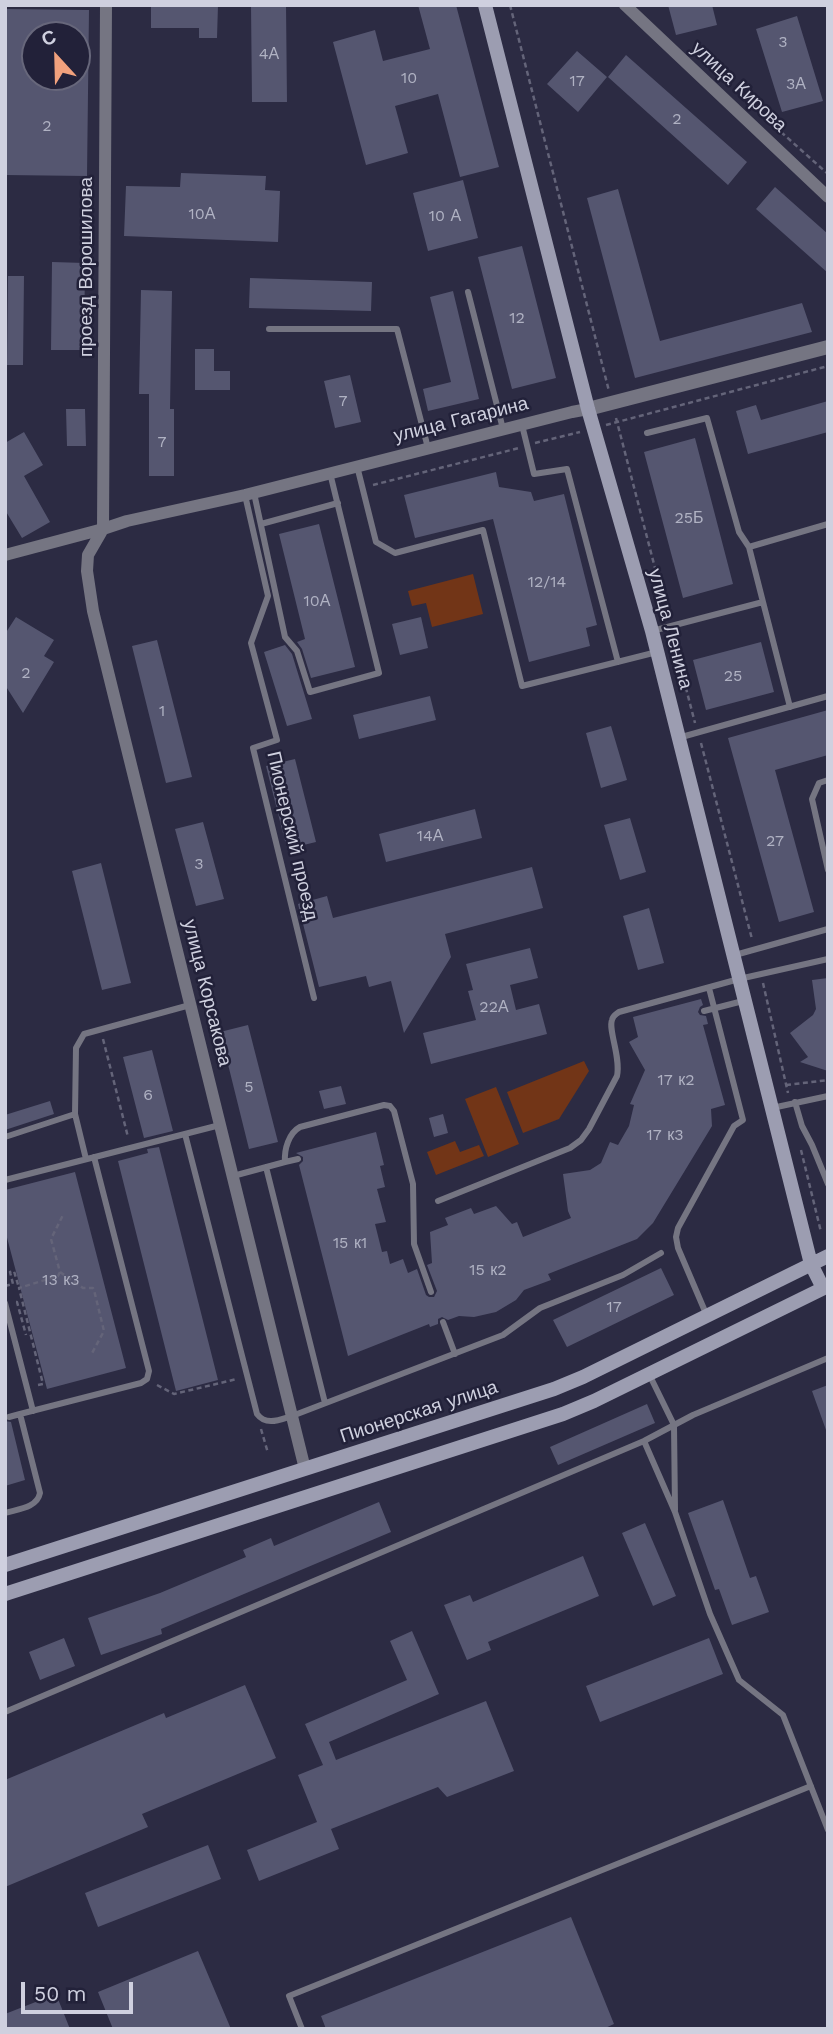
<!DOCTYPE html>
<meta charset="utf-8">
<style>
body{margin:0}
#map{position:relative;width:833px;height:2034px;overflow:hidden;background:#2c2b43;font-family:"Work Sans",sans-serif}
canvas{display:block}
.frame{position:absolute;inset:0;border:7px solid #cfd0df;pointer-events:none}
.north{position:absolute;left:21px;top:21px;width:70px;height:70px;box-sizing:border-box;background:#222139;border:2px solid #67677b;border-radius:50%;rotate:338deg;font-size:19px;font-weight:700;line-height:28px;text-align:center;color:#cfd0df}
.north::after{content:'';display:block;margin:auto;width:24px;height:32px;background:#f1a17d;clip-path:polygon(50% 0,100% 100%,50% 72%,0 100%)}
.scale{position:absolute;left:21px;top:1982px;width:112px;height:32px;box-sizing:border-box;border:4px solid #cfd0df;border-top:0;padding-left:9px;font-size:21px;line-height:24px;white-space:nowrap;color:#cfd0df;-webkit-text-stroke:5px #222139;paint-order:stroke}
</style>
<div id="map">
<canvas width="833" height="2034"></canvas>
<div class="frame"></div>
<div class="north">С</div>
<div class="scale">50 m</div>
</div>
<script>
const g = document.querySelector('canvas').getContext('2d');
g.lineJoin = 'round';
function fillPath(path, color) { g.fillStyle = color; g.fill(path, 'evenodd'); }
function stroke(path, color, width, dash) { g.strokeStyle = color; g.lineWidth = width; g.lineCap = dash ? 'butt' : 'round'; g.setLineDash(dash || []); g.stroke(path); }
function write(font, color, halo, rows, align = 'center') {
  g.font = font + ' "Work Sans",sans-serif'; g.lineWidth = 5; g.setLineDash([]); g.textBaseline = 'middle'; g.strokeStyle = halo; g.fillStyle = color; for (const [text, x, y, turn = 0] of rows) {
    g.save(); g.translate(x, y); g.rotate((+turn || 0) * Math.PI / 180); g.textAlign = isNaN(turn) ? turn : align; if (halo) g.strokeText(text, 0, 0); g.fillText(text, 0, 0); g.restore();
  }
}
fillPath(new Path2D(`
 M473,574L483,614L432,627L426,603L412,606L408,591Z
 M584,1061L589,1071L559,1119L523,1133L507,1092Z
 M496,1087L519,1144L488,1157L465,1099Z
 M455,1141L460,1152L479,1145L484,1156L436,1175L427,1152Z`), '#723517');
fillPath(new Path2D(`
 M151,5H218L217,38H199V28H151Z
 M251,5H286L287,102H252Z
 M418,5H456L499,167L460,177L438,94L395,106L408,153L366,165L333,42L375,30L383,61L430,49Z
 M668,5H712L717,25L676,35Z
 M5,9L89,10L87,176L5,175ZM35,35H77V77H35Z
 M797,16L823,101L782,112L756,29Z
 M577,51L607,77L578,112L547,84Z
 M626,55L747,162L728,185L608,77Z
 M181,173L266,176L265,190L280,191L278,242L124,236L126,186L180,187Z
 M463,180L478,238L428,251L413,193Z
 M775,187L828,234V273L756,209Z
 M618,189L660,341L802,303L812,332L635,378L587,198Z
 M522,246L556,378L512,389L478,257Z
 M52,262L85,263L84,350H51Z
 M8,276H24L23,365H7Z
 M250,278L372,282L371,311L249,308Z
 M141,290L172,291L170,409H174V476H149V394H139Z
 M453,291L479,399L428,411L423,389L451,382L430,297Z
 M195,349H214V371H230V390H195Z
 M350,375L361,422L335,428L324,381Z
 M828,401V432L748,454L736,411L756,405L761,420Z
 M66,409H85L86,446H67Z
 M24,432L43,465L24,476L50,522L22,538L5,510V443Z
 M695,438L733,584L683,598L644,452Z
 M496,472L499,487L531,492L534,501L564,494L597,625L586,628L590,646L529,662L493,519L415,538L404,495Z
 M319,524L355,667L311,678L302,649L297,642L305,639L279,534Z
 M16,617L54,640L44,656L54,662L23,713L5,685V634Z
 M421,617L428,648L400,655L392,624Z
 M157,640L192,777L166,783L132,646Z
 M761,642L774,692L706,710L693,660Z
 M285,645L292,654L312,719L287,726L264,652Z
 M430,696L436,720L359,739L353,715Z
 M828,710V755L775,770L814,912L779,922L728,738Z
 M611,726L627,780L601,788L586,733Z
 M295,759L316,842L287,849L266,766Z
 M475,809L482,838L386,862L379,834Z
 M630,818L646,872L620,880L604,825Z
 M203,822L224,899L196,906L175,829Z
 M101,863L131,983L102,990L72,871Z
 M532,867L543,908L445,934L451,957L404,1033L391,981L369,987L366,976L319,987L298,904L327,896L333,918Z
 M649,908L664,963L638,970L623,916Z
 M530,948L538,978L510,985L516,1010L539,1004L547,1034L431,1064L423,1033L476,1020L468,991L473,990L466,964Z
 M828,978V1071L800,1062L808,1057L790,1033L813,1015L816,1009L812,980Z
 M701,999L703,1005L700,1007L698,1012L700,1015L706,1016L708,1024L703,1025L725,1105L711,1109L712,1126L653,1223L637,1239L548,1274L551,1280L524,1290L516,1300L496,1312L474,1317L459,1316L448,1320L442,1317L438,1319V1324L430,1327L429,1324L348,1356L299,1165L303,1161V1157L296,1153L376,1132L384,1165L380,1166L385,1187L377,1189L386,1222L375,1224L382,1252L387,1251L390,1264L403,1259L408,1273L417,1269L426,1295L429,1297H434L437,1291L427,1265L432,1263L430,1232L448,1225L445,1218L471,1208L474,1214L496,1206L512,1224L517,1222L523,1237L571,1218L568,1211L563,1174L590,1170L601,1163L610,1142L618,1145L629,1126L634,1105L630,1104L645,1070L629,1042L638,1037L633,1017Z
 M248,1025L278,1142L249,1149L220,1032Z
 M152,1050L173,1131L144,1138L123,1057Z
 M341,1086L346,1104L324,1109L319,1091Z
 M50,1101L54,1114L5,1130V1115Z
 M443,1114L448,1133L434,1137L429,1118Z
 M159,1147L218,1380L176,1391L118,1161L148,1153L147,1149Z
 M75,1172L126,1368L47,1389L5,1230V1190Z
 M661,1268L674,1295L567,1347L553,1320Z
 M828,1385V1430H826L812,1391Z
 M647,1404L655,1423L558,1465L550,1447Z
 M5,1421L11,1422L25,1480L5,1486Z
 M723,1500L750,1578L756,1576L769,1612L732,1625L719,1589L715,1590L688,1513Z
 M379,1502L391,1532L161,1629L162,1634L101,1655L88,1618L160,1593L246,1557L243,1550L271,1538L274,1546Z
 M645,1523L676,1596L653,1606L622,1533Z
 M583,1556L599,1596L488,1642L491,1650L467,1660L444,1605L470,1595L473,1602Z
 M412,1631L439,1694L329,1742L336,1760L486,1701L514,1771L447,1797L438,1787L331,1829L339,1849L259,1881L247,1850L317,1822L298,1775L323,1765L305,1724L407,1680L390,1641Z
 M64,1638L75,1666L40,1680L29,1652Z
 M709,1638L723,1674L600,1722L586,1686Z
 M245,1685L276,1758L142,1814L148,1827L5,1887V1780L164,1713L166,1718Z
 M208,1845L221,1879L98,1927L85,1893Z
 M571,1917L614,2024L603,2029H326L321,2016Z
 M198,1951L231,2029H113L98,1992Z
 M56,1994L70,2029H5V2014Z`), '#555670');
stroke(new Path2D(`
 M510,5L609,391
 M781,132L828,174
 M616,418L668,618
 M606,425L828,366
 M535,443L580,432
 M373,485L519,448
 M673,638L695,723
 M701,743L752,939
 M763,983L788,1093
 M103,1039L128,1137
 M786,1085L828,1080
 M801,1150L821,1232
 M60,1272L83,1288H93L94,1290L104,1331L91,1355
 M5,1286L13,1284L10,1272L14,1271L19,1288
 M16,1302H17L26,1335
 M38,1385L43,1384L19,1288L58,1276L60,1272L51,1239L63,1215
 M157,1385L174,1394L237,1379
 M261,1429L268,1453`), '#646479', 2.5, [5, 3.5]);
stroke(new Path2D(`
 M468,292L503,429
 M269,329H397L428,448
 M522,425L534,474L567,469L618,662
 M647,433L707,418L739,532L749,547
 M357,466L376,542L395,553L483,530L522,686L657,652
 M254,493L285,637L297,651L310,692L379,673L330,473
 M245,495L268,596L251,643L277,740L253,748L314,998
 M261,524L338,503
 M763,602L790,707
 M652,631L763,602L749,547L828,524
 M678,738L828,696
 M828,780L819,783L812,799L828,870
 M735,955L828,929
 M704,1011L743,1001
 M795,1102L802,1126L812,1145L828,1184
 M772,1108L828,1096
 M75,1114L86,1159
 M185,1134L257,1414C266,1426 279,1420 292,1416L503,1335L540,1308L623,1275L661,1253
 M5,1137L75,1114L76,1048L84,1034L190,1005
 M285,1162L298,1159
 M266,1167L325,1403
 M233,1176L285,1162C284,1149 289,1133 300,1127L384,1105L390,1106L394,1111L413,1184L414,1244L431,1292
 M5,1180L220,1125
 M438,1201L570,1148L581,1140L589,1129L617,1076C621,1057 608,1030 612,1020C613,1015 615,1015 619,1012L739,979L828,959
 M5,1303L33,1411
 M707,1316L678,1248L676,1237L678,1228L734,1126L743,1120L709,988
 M443,1322L455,1354
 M649,1374L674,1425L675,1510
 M9,1417L20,1414
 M644,1441L675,1512L710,1614L739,1680L783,1715L828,1830
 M5,1513C18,1509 37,1508 40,1493L20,1414L141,1383L147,1379L149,1371L94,1157
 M5,1712L644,1441L693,1415L828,1358
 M302,2029L289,1996L811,1786`), '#757582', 6);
stroke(new Path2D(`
 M106,5L103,529L88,555L87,571L93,611L305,1469
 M625,5L828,197
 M5,555L103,529L127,521L245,495L572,412L588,409`), '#757582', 12);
stroke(new Path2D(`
 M588,409L828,347`), '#757582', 14);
stroke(new Path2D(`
 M485,5L588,409L652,631L811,1264L823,1288
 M5,1565L554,1389L583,1377L828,1256
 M5,1594L563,1414L594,1401L828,1286`), '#9c9db1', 14);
write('16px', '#b0b2c3', null, [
 ["3",783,42],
 ["4А",269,54],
 ["10",409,78],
 ["17",577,81],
 ["3А",796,84],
 ["2",677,119],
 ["2",47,126],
 ["10А",202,214],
 ["10 А",445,216],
 ["12",517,318],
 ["7",343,401],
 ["7",162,442],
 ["25Б",689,518],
 ["12/14",547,582],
 ["10А",317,601],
 ["2",26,673],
 ["25",733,676],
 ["1",162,711],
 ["14А",430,836],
 ["27",775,841],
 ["3",199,864],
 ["22А",494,1007],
 ["17 к2",676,1080],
 ["5",249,1087],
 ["6",148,1095],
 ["17 к3",665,1135],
 ["15 к1",350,1243],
 ["15 к2",488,1270],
 ["13 к3",61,1280],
 ["17",614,1307]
]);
write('19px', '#cfd0df', '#222139', [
 ["улица Кирова",739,87,43],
 ["проезд Ворошилова",86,267,-90],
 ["улица Гагарина",461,420,-14],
 ["улица Ленина",670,629,75],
 ["Пионерский проезд",292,836,77],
 ["улица Корсакова",207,993,76],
 ["Пионерская улица",419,1412,-18]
]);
</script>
